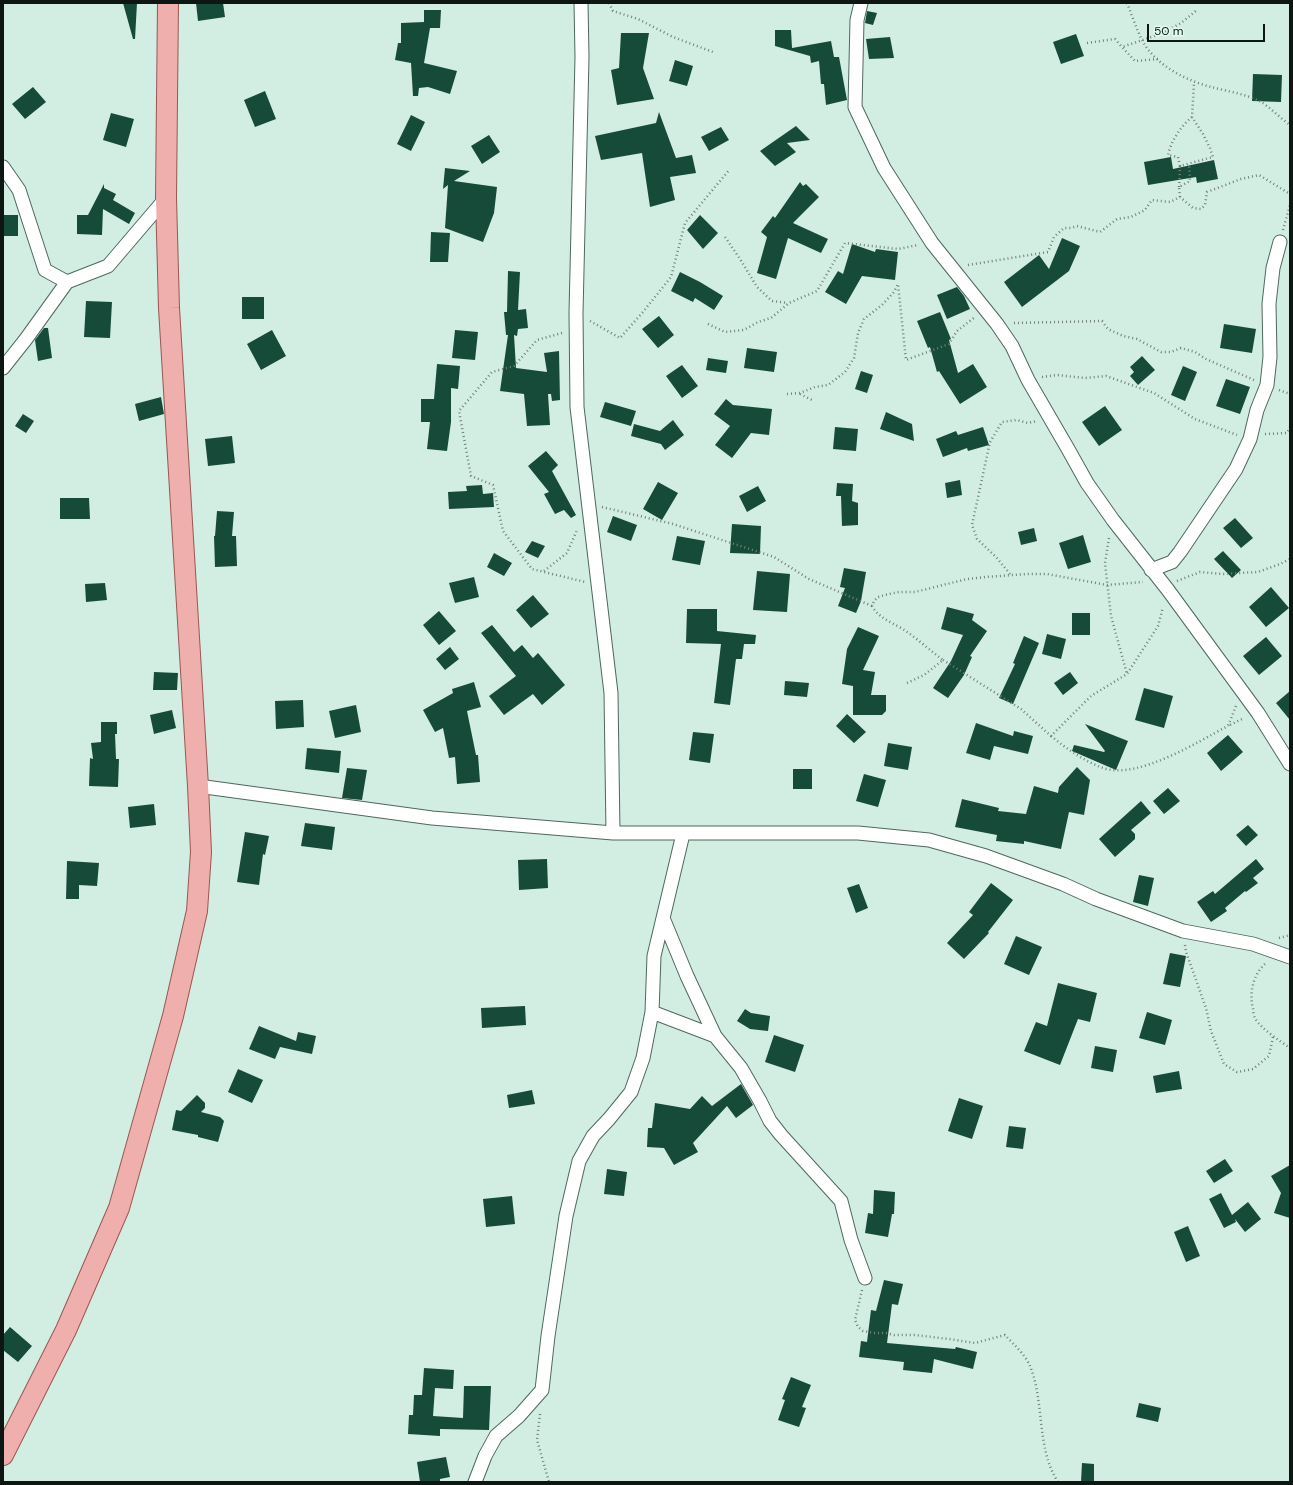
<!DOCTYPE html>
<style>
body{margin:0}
#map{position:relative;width:1293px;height:1485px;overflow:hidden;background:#d2ede1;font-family:"DM Sans",sans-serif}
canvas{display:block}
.frame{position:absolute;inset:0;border:4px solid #0d1612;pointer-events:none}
.scale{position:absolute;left:1147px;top:24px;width:118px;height:18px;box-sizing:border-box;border:2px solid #0d1612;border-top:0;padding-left:5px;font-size:12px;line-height:14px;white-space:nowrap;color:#0d1612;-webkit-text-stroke:3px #dffbee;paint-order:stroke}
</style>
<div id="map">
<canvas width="1293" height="1485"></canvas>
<div class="frame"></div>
<div class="scale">50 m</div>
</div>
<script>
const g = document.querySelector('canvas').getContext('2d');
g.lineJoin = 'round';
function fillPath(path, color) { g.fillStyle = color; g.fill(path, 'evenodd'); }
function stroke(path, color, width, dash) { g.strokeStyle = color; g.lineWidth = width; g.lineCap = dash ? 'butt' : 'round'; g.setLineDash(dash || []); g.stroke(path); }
fillPath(new Path2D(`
 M123,3H137L135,39H133Z
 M196,3H223L225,17L198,21Z
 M424,10H441L440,28H430L424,63L457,71L450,94L428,87L419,88L418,96H413L411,63L395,60L398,43H401V23L424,22Z
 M867,11L877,13L873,25L865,23Z
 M775,30H791L792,48L831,41L834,57H839L847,100L826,105L824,84H821L819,61L811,63L810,56L775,46Z
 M621,33H649L643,68L654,99L617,105L611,70L619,68Z
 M1076,34L1084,56L1061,64L1053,42Z
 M890,37L894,58L869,59L866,39Z
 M675,60L693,66L687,86L669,81Z
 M1253,74L1282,75L1281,102L1252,101Z
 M33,87L46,102L25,119L12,104Z
 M265,91L276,119L255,127L244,100Z
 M659,112L676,158L692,155L696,173L670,177L675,200L650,207L642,153L601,160L595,136L656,123Z
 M111,113L134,119L126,147L103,140Z
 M411,115L425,122L411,151L397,144Z
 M796,126L810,140L787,143L796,152L775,166L760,151Z
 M721,127L729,140L709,151L701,137Z
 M489,135L500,152L482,164L471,146Z
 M1171,157L1173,169L1214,160L1218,179L1197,183L1196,177L1148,185L1144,162Z
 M445,168L470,171L454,181L497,187L494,213L483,242L445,228L448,185L443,189Z
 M800,182L803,186L806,184L819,197L793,223L828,239L821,253L788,238L776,279L757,273L767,237L761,232L773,216L775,218Z
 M104,184V188L116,194L113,200L135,213L129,224L103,209L102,235L77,234V215H88Z
 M3,215H18V236H3Z
 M700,215L718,233L703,249L687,230Z
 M431,232L450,233L448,262H430Z
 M1062,238L1080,246L1069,271L1022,307L1004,282L1039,255L1049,269Z
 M852,244L875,252L876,249L898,252L895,280L862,276L846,304L825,292L838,271L843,274Z
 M508,271L520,272L518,310L526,309L528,328L518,329L517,336L514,335L516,368L547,372L544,353L559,351L560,400L552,401L551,394H548L550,425L527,426L524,394L500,391L508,335H506L504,312H507Z
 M680,272L700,282L723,296L714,310L695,298L693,302L671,291Z
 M957,287L964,296L970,309L947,319L937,295Z
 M242,297H264V319H242Z
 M86,301L112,302L110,338L84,337Z
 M940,312L951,339L949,340L958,373L973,364L987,387L960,404L939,371L937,372L930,347L928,348L917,321Z
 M659,316L674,335L658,348L642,329Z
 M1224,324L1256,329L1252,353L1220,348Z
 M44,328H48L52,358L38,361L35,340Z
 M272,330L286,356L261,370L247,344Z
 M455,330L478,332L475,360L452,358Z
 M747,348L777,352L774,372L744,368Z
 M1142,356L1155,370L1138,385L1130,376L1134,372L1130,367Z
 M708,358L728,361L726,373L706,370Z
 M437,364L460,366L458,389L451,388V422L447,451L427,449L430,422H421V399H434Z
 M682,365L698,386L682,398L666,376Z
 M1183,366L1197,372L1185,401L1171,395Z
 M861,371L873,375L867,393L855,389Z
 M1226,379L1250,387L1240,414L1216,406Z
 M161,397L164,414L139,421L135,404Z
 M726,399L733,405L772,409L769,435L751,433L732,458L715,445L730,426L714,414Z
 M605,402L636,411L631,426L600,417Z
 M1105,406L1122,430L1099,446L1082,422Z
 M886,412L912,424L914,441L880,429Z
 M23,414L34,421L26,433L15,426Z
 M673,420L684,435L665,450L661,444L631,436L634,424L660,431Z
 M835,427L858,429L856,451L833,449Z
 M983,427L989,445L968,451L967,448L943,457L936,439L956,431L958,435Z
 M232,436L235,463L208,466L205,439Z
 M546,451L558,465L552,471L576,515L571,518L564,510L555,514L544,494L549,492L528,466Z
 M960,480L962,495L947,498L945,483Z
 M658,482L678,493L662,520L643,509Z
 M837,483L853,484L852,501L858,503V525L842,526L841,496H836Z
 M482,485L483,494L493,493L494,507L449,509L448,492L467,491L466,486Z
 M758,486L766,501L747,512L739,496Z
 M60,498H89L90,519H60Z
 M217,511L234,512L232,536H236L237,566L215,567L214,536H215Z
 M613,516L637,525L631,541L607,532Z
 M1235,518L1253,538L1241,548L1223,528Z
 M732,524L761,526L760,554L730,553Z
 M1034,528L1037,541L1021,545L1018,532Z
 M1083,535L1091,562L1068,569L1059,543Z
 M677,536L705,541L700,565L672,560Z
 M532,541L545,546L538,558L525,552Z
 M1223,551L1241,570L1232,578L1214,559Z
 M494,553L512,563L504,576L487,567Z
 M844,568L866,572L861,601L856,613L838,606L845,588L840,587Z
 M757,571L790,574L787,612L753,610Z
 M474,577L479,597L455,603L449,583Z
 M105,583L107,600L86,602L85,584Z
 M1271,587L1289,608L1266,627L1249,607Z
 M533,595L549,614L531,628L516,610Z
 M947,607L974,614L972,620L987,631L970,656L972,657L964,675L948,698L933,688L951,661L963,635L941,629Z
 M687,609H717V631L756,635L755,644H744L742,659H736L730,705L714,703L721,644L686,643Z
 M439,611L456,631L439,645L423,625Z
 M1072,613H1090V635H1072Z
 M492,625L514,652L522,645L533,658L538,653L565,685L542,705L533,694L504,715L489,696L516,676L481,633Z
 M858,627L879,636L863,670L875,672L871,695H886V711L882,715H853V686L842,684L847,649Z
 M1047,634L1066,639L1061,659L1042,654Z
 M1024,636L1039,643L1013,704L999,698L1015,664L1013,663Z
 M1266,637L1282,656L1259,675L1243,656Z
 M450,647L459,659L445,670L436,659Z
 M154,672L178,673L177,690H153Z
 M1070,672L1078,683L1063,695L1054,683Z
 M785,681L809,683L807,697L784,695Z
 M474,682L481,707L467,711L476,755H478L480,782L457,784L455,757L449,758L443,728L435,732L423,710L453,693L452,689Z
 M1144,688L1173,696L1164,728L1135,720Z
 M1290,691V720L1276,703Z
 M303,700L304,727L276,729L275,701Z
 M356,705L361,732L335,738L329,711Z
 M172,710L176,728L154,734L150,715Z
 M847,714L866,732L854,743L836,726Z
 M101,722H117V734H115L116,759H119L118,787L89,786L90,758L93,759L91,743L101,742Z
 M976,723L1013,736L1014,731L1033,736L1028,754L994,746L990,760L966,753Z
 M1085,724L1128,741L1116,770L1072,751L1074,745L1104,752L1105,751Z
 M693,732L714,734L710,763L689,760Z
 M1228,735L1243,752L1221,771L1207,753Z
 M888,743L912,747L908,770L884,766Z
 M307,748L341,751L339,773L305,769Z
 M1077,767L1090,780L1084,815L1069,812L1061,849L1024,841V844L996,841L997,835L955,827L962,799L999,808L998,811L1026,814L1034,786L1058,793L1059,787Z
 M347,768L367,770L362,800L342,798Z
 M793,769H812V789H793Z
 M864,774L886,780L878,807L856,801Z
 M1168,788L1180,801L1164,814L1153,801Z
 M1141,801L1151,813L1131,830L1135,834V839L1115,857L1099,839Z
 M154,804L156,825L130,828L128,807Z
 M305,823L335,827L332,850L301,846Z
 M1248,825L1258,835L1246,846L1236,835Z
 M245,832L269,836L265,855L263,854L259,885L237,882Z
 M547,859L548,888L519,890L518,860Z
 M1256,859L1264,869L1253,878L1258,883L1246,892L1245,891L1225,908L1227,911L1211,922L1197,902L1213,891L1215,894Z
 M67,861L99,863L97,886L79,885V899H66Z
 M1139,875L1154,878L1148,906L1133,902Z
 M991,883L1013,900L988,932L989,933L964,959L947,943L973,915L969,912Z
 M859,884L868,908L856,913L847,888Z
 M1016,936L1042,947L1029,975L1004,964Z
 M1170,953L1186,956L1180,987L1163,984Z
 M1058,983L1097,993L1090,1022L1078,1019L1060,1065L1024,1051L1036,1022L1047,1026Z
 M525,1006L526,1025L482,1028L481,1008Z
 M745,1009L751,1013L770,1016L768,1031L750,1029L737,1021Z
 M1147,1012L1172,1020L1165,1045L1139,1038Z
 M259,1026L296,1041L298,1032L316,1036L312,1054L280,1047L275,1059L249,1049Z
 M774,1035L804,1045L795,1072L765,1062Z
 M1095,1046L1117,1050L1113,1072L1091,1068Z
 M238,1069L263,1080L252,1103L228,1092Z
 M1179,1071L1182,1089L1156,1093L1153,1076Z
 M741,1084L753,1105L736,1118L727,1106L693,1143L698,1152L674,1165L664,1148L647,1147L648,1128H652L655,1103L690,1109L702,1096L712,1106Z
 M532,1090L535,1104L509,1108L507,1095Z
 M197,1095L205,1103V1108L201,1112L220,1117L224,1121L218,1142L198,1137V1135L172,1130L176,1110L181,1111Z
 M959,1098L983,1106L972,1139L948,1131Z
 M1009,1126L1026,1128L1023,1149L1006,1147Z
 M1225,1159L1233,1171L1214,1183L1206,1171Z
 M1290,1165V1218L1274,1213L1281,1193L1271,1176Z
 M607,1169L627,1172L624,1196L604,1194Z
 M874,1190L895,1192L894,1214H892L888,1237L865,1233L868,1213L873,1214Z
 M1221,1193L1232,1215L1248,1202L1261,1219L1245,1232L1235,1219L1236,1222L1224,1228L1209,1199Z
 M512,1196L515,1224L486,1227L483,1199Z
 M1188,1226L1200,1256L1186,1262L1174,1232Z
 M884,1280L903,1284L898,1305L892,1304L887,1343L955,1349L956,1347L977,1352L973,1369L934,1359L932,1373L903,1370L904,1362L859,1357L861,1341L867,1342L871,1310L876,1311Z
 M10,1327L32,1346L18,1362L3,1350V1335Z
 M424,1368L454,1370L453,1389L435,1388L433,1416L463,1418L464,1386H491L489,1430L440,1429V1436L408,1434L409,1415H413L414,1395H422Z
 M791,1377L811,1385L802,1407L806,1408L799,1427L778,1420L785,1400L782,1399Z
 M1139,1403L1161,1408L1158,1422L1136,1417Z
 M446,1457L450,1477L440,1479V1482H420L417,1462Z
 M1082,1463L1094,1464V1482H1081Z`), '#174b39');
const minor = new Path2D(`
 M581,3L582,57L576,313L577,407L611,693L613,833
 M861,3L857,20L855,107L884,168L932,243L997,324L1012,346L1028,380L1068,449L1087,483L1113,520L1168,590L1258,713L1290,764
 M3,167L19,190L45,270L67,282L108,266L166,198
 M3,368L26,339L67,282
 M1151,570L1172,562L1180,552L1236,469L1250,439L1257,410L1267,385L1270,357L1269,304L1273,268L1280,242
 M198,786L432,818L613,833H858L929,840L986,856L1063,884L1096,899L1183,931L1253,944L1290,957
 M663,918L687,976L715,1036L741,1068L760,1101L770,1121L781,1135L841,1201L851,1240L865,1278
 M652,1012L715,1036
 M475,1482L485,1456L496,1436L519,1416L542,1390L548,1336L566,1216L579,1161L593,1136L609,1119L631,1092L643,1058L652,1012L654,956L683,834`);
const primary = new Path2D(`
 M3,1455L66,1330L119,1208L173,1016L197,911L201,852L198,786L169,308L166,198L168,3`);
stroke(minor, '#4f685d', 15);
stroke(primary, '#995653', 22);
stroke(new Path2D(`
 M609,3L613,11L638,19L673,37L713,52
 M1127,3C1132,15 1136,28 1142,40C1155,65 1185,80 1211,87C1226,91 1247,94 1261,102C1271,108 1280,118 1290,125
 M1087,43L1115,39L1122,47
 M1158,59L1135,61L1122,47L1163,33L1181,23L1197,10
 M1192,117C1181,126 1171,141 1168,155L1178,157L1180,166L1213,157L1210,148L1203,134L1192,117L1194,83
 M1179,187L1180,166
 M1180,197L1179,187L1190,181L1189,164
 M1283,230L1290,205
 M725,237L740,259L757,287L772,301L788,303
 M968,265L1048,252L1054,237L1064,228H1071L1077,226L1100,232L1117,219L1131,217L1145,210L1152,200L1170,202L1180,197L1193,208L1201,209L1205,205L1207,192L1241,179L1259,175L1290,194
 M590,321L620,338L643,312L671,277L685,223L730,169
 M1014,323L1102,321L1108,329L1123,336L1137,339L1161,352H1171L1181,348L1195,352L1206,359L1254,380
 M708,324L725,332L744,330L758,322L771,318L789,303L817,291L845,243L898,249L918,245
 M562,333L537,340L514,366L492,372L459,411L471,476L493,485L503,531L532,569L585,582
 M1042,377L1057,375L1085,378L1106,376L1154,393L1195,419L1237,435
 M1279,390L1290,394
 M787,394L800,393L815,387L828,385L845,372L854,358L858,333L864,319L882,305L894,292L898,284L906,360L949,344L957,331L975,317
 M800,394L812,400
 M1265,434L1287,433L1290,427
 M602,507L673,524L774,557L809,579L872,606
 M1109,538L1105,563L1111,616L1127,674
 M544,571L567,553L577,530
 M1010,574L996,557L977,539L972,525L990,442L1002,422L1017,420L1028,423L1037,421
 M1177,581L1200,572L1223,574L1258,572L1280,564L1290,559
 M943,660L1021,709L1051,736L1091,696L1127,674L1158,626L1163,607
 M907,683L924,675L943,660C929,650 916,637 901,628C889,621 879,618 872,606L874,601L878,597L889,594L899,592H915L967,579L986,577L1027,574H1047L1107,585L1143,582
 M1236,706L1228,726L1244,718
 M1051,736C1067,749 1084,761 1103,768C1138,780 1197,742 1228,726
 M1279,938L1290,935
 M1185,945L1186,952L1206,1008L1211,1031L1224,1064L1237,1072L1253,1069L1269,1056L1273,1037
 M1265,964C1253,975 1249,993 1253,1009C1253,1012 1254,1016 1255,1018C1261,1029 1280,1041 1290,1048
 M862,1290L855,1320L858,1327L863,1331L874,1333H886L894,1335H915L949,1339L975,1343L1005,1335C1013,1344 1025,1354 1030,1366C1045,1403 1036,1448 1058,1482
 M540,1414L537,1440L549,1482`), '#70827a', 2.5, [1, 3]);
stroke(minor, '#fff', 13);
stroke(primary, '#efafad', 20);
</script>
